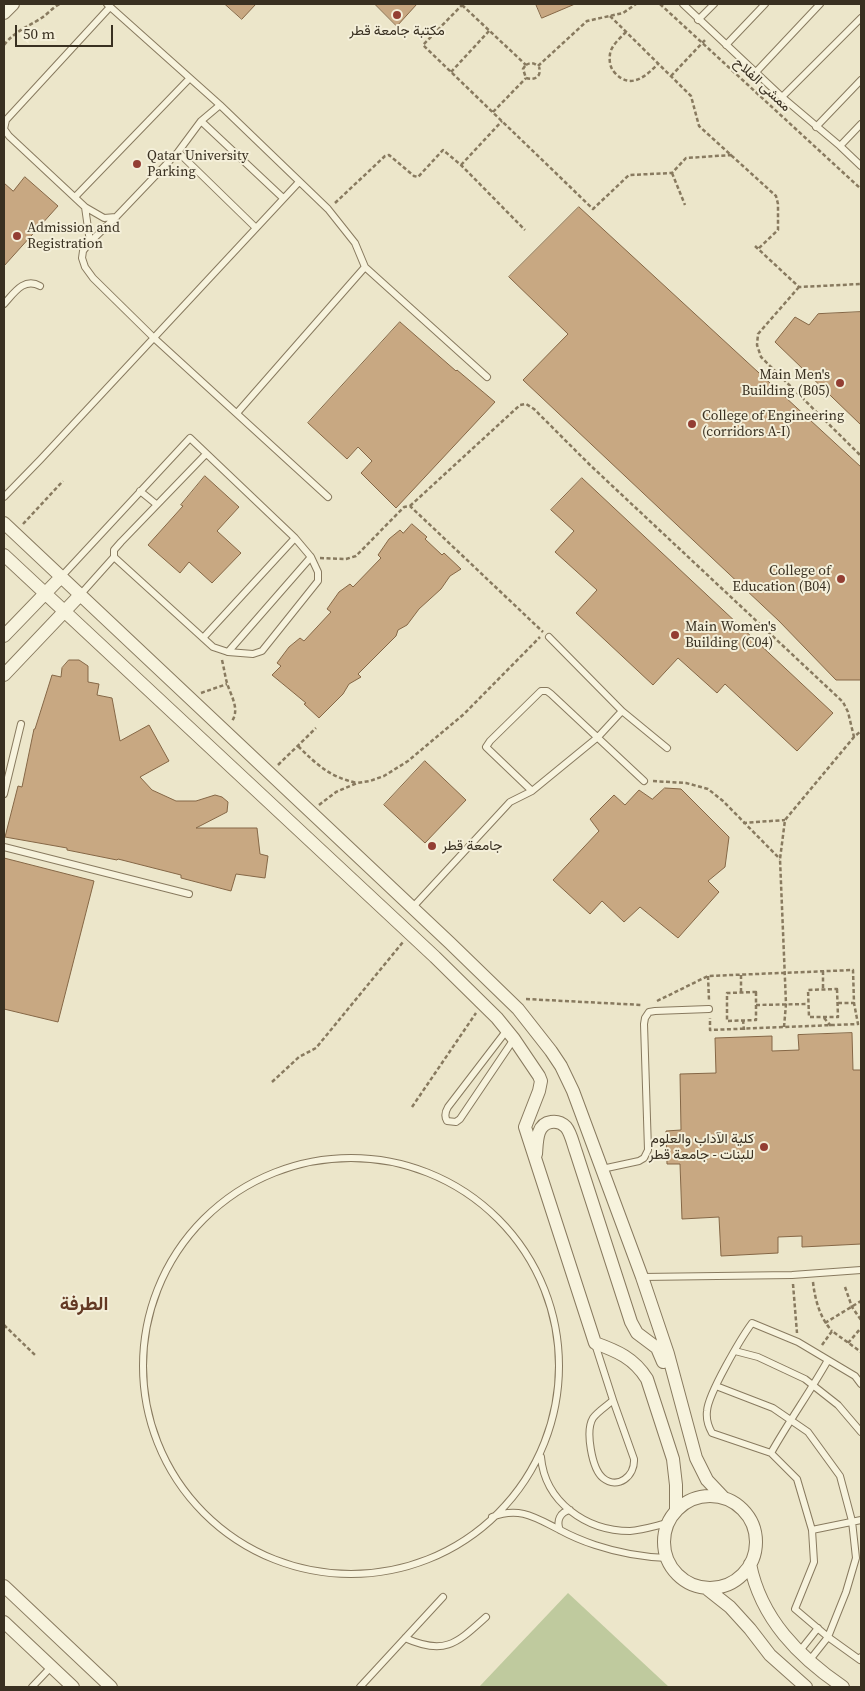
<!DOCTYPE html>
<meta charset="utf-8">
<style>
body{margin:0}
#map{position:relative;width:865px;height:1691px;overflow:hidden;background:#ece6ca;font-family:"Source Serif 4",serif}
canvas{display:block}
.frame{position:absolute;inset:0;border:5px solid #393021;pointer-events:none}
.scale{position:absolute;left:15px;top:25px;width:98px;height:22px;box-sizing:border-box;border:2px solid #393021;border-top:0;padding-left:6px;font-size:15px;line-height:18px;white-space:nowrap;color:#393021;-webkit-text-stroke:4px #f4efd9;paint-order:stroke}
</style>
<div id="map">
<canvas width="865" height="1691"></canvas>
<div class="frame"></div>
<div class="scale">50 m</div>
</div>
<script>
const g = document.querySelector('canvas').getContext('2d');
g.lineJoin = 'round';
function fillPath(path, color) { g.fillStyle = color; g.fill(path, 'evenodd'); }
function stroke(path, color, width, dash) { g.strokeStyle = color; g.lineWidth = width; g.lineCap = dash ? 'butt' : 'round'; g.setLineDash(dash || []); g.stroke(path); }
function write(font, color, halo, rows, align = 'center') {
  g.font = font + ' "Source Serif 4",Vazirmatn,serif'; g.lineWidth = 4; g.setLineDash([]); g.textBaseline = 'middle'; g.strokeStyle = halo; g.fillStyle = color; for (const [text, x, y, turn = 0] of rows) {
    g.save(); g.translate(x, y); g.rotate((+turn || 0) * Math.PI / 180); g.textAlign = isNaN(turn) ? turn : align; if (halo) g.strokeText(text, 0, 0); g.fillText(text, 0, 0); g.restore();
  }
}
fillPath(new Path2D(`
 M568,1593L669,1687H479Z`), '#bfca9e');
const building = new Path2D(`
 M225,4H256L242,19Z
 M375,4H417L397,26Z
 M536,4H575L542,18Z
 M25,177L58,206L4,266V183L13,191Z
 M579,207L861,467V680H836L779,621L523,380L568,334L509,277Z
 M861,312V425L775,342L795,317L809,325L818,314Z
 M400,322L456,371L457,370L495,402L396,508L361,473L372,461L358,447L347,459L308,423Z
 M205,476L239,507L217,531L241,553L212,583L189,562L180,573L148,545L183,506L181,505Z
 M582,478L833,713L797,751L725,684L717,693L678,658L653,685L576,613L597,590L555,552L574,531L551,510Z
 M412,524L427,537L425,539L442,555L444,553L461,569L450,576L441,589L419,609L407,625L398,630L396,636L358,674L361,677L349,684L343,694L319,718L304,704L306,703L272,675L281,666L277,663L289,647L300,638L304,641L331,612L327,609L339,592L350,584L353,587L381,558L378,555L389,539L400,530L403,533Z
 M69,660H79L88,666V682L99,684L97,695L112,698L120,741L149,725L169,761L140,777L152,790L176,801H196L215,795L222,797L228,802L227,812L196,828H257L260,854L268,856L265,878L236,874L231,891L181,878V875L118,859L117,860L67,850V848L5,837L18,786L22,787L34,729H35L52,675L61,677L62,668Z
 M425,761L466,800L425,843L384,805Z
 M665,788L681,789L729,837L725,867L708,881L719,892L678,938L640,907L624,922L602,901L590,914L553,880L599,831L590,819L614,795L625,805L639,790L652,799Z
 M4,858L94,881L58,1022L4,1009Z
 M852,1033L853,1070H861V1244L802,1247V1236L778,1237V1253L721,1256L719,1217L682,1219L680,1164H667L666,1131L681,1130L680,1074L716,1073L715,1038L772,1036V1051L799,1050L798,1035Z`);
fillPath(building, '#c8a882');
stroke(building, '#856746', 1);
const service = new Path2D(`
 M107,4L220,105L201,121L178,152L116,217L90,242L83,251L82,258L85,267L93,278L154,338L328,497
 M683,4L782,97L840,146L861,166
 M698,20L714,4
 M726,45L765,4
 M756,72L820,4
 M782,97L861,18
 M220,105L328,209L355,243L365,267
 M201,121L283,198
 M816,127L861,80
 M840,146L861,124
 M178,152L256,228
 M75,197L189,79
 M85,207L104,218L116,217
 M90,242L85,207L9,136L4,129L6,120L110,7
 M4,304C14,293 24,277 40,286
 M237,413L365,267L487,377
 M140,491L156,504
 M4,497L40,460L299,182
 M114,557V550L121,542L206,454
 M61,577L190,438L295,538L311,557L228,652L213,647L114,557L80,595
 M203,638L295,538
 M228,652L253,654L262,651L318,581V572L311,557
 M622,711L667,748
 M532,791L486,747L490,741L541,691H547L551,694L644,781
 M4,794L21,724
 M4,847L189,894
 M412,908L510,802L532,791L598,737L622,711L549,637
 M507,1030L448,1107C445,1112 444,1116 447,1121L456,1122L460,1119L514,1039
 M143 1366a208 208 0 1 1 416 0a208 208 0 1 1-416 0Z
 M602,1169L639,1161L644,1158L648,1150L644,1024L645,1018L649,1012L655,1011L709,1009
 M642,1277L792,1275L861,1270
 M595,1344L613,1400
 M735,1351L758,1357L805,1379L838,1405L861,1432
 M861,1384L855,1376L798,1342L752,1323C741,1338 708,1394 707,1411C706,1419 708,1426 712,1433L771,1453L797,1479L812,1530L814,1562L795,1609L828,1637L860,1660L861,1657
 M716,1386L773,1408L808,1432L840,1476L852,1521L856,1558L846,1592L828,1637L809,1661
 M613,1400L634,1459C635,1476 618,1490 603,1478C592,1469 585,1431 593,1418C598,1411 607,1406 613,1400Z
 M771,1453C789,1421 810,1392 828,1360
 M541,1457C545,1502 586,1531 630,1531C643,1530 655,1526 668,1523
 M492,1517C520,1506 536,1518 560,1530C571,1536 583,1541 595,1545C619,1553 642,1557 667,1558
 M560,1530C556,1521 560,1512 570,1510
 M812,1530L861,1520
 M405,1638C445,1656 457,1643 486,1617
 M799,1652L818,1628
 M32,1687L51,1667
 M360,1687L443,1597`);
const minor = new Path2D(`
 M4,13L13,4
 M4,523L450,943L518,1009L551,1051L561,1066L573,1091L642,1277L668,1354L696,1458L707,1480L724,1498
 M4,555L435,957L497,1018L514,1039L539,1076L541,1081L539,1091L525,1127L595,1343C617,1351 634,1358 647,1379L673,1459L676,1485V1511
 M4,636L61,577
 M4,675L80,595
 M536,1154C537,1143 536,1124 551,1122C557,1121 562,1123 566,1127C571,1133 573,1144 576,1152L631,1322L637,1333L657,1348L663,1362
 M664 1542a46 46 0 1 1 92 0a46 46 0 1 1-92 0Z
 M750,1564C761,1619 799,1657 843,1687
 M4,1586L111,1687
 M706,1588L730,1607L750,1629L770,1655L806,1687
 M4,1622L73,1687`);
stroke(service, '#887a5f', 8);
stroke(minor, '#887a5f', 14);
stroke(new Path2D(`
 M463,4L423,45L593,209L629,175L672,173L686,158L732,155
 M660,4L861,189
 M462,5L526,65
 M610,16L691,96L699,126L776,196L778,204V230L758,249
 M626,32C620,38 611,46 610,54C609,61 610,68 615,73C631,90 646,76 658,64
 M4,45C14,32 27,27 40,19C48,14 53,7 60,4
 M526,65C531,62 534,63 538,66
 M525,66L523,69L526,78
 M538,66L587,21L623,13L636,4
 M451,72L489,31
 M671,76L706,39
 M526,78C535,81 542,76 539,67
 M493,112L526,78
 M461,165L502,121
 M672,173L685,205
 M335,203L385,156L389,155L414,176L418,177L443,150L461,165L525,230
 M755,246L799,287L861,284
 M799,287L758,334L757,345L761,357L861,456
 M410,506L520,405L526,404L534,409L590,465L843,702L848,712L854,737
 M23,524L63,481
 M320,558L346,559L356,556L404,507L410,506L543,632
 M222,660C224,668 225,676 227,683C231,696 240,709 232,721
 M201,693L227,684
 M298,746C317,765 330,777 357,783
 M278,765L316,728
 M653,781L686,783L708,789L723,801L780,859
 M319,805L336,792L357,783L370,781L384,776L408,761L464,714L540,637
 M743,823L785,820
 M823,971V989
 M741,975V992
 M708,976L709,1000
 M837,989L838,1017H809L808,990Z
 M756,992V1020L727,1021V993Z
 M526,999L642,1005
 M657,1001L708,976L853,970L854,1003L858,1024L710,1030V1018
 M838,1003H854
 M756,1005L808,1004
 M824,1018L831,1026
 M743,1020L744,1030
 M784,1027L786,1004L780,859L785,820L854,737L861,731
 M272,1082L299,1057L316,1048L403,942
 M412,1107L476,1013
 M813,1282C815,1300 820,1318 832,1331
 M793,1284L797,1333
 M845,1287L852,1307L861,1320
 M825,1323L861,1301
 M4,1325L35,1355
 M848,1343L861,1328
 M822,1345L832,1331L861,1352`), '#887a5f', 2.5, [4, 2.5]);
stroke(service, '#f7f3dd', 6);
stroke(minor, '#f7f3dd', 12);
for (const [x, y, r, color] of [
 [397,15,5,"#933e33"],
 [137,164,5,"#933e33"],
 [17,236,5,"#933e33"],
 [840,383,5,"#933e33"],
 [692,424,5,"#933e33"],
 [841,579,5,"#933e33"],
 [675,635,5,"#933e33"],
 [432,846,5,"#933e33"],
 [764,1147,5,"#933e33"]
]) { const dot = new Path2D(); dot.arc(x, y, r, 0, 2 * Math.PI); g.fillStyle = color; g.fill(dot); stroke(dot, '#f4efd9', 2); }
write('14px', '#393021', '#f4efd9', [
 ["مكتبة جامعة قطر",397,31,"center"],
 ["Qatar University",147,156],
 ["Parking",147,172],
 ["Admission and",27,228],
 ["Registration",27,244],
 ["Main Men's",830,375,"right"],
 ["Building (B05)",830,391,"right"],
 ["College of Engineering",702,416],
 ["(corridors A-I)",702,432],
 ["College of",831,571,"right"],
 ["Education (B04)",831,587,"right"],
 ["Main Women's",685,627],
 ["Building (C04)",685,643],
 ["جامعة قطر",442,846],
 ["كلية الآداب والعلوم",754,1139,"right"],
 ["للبنات - جامعة قطر",754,1155,"right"]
], 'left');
write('14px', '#393021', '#f4efd9', [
 ["ممشى الفلاح",762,85,43]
]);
write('bold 19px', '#633924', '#f4efd9', [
 ["الطرفة",84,1305]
]);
</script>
